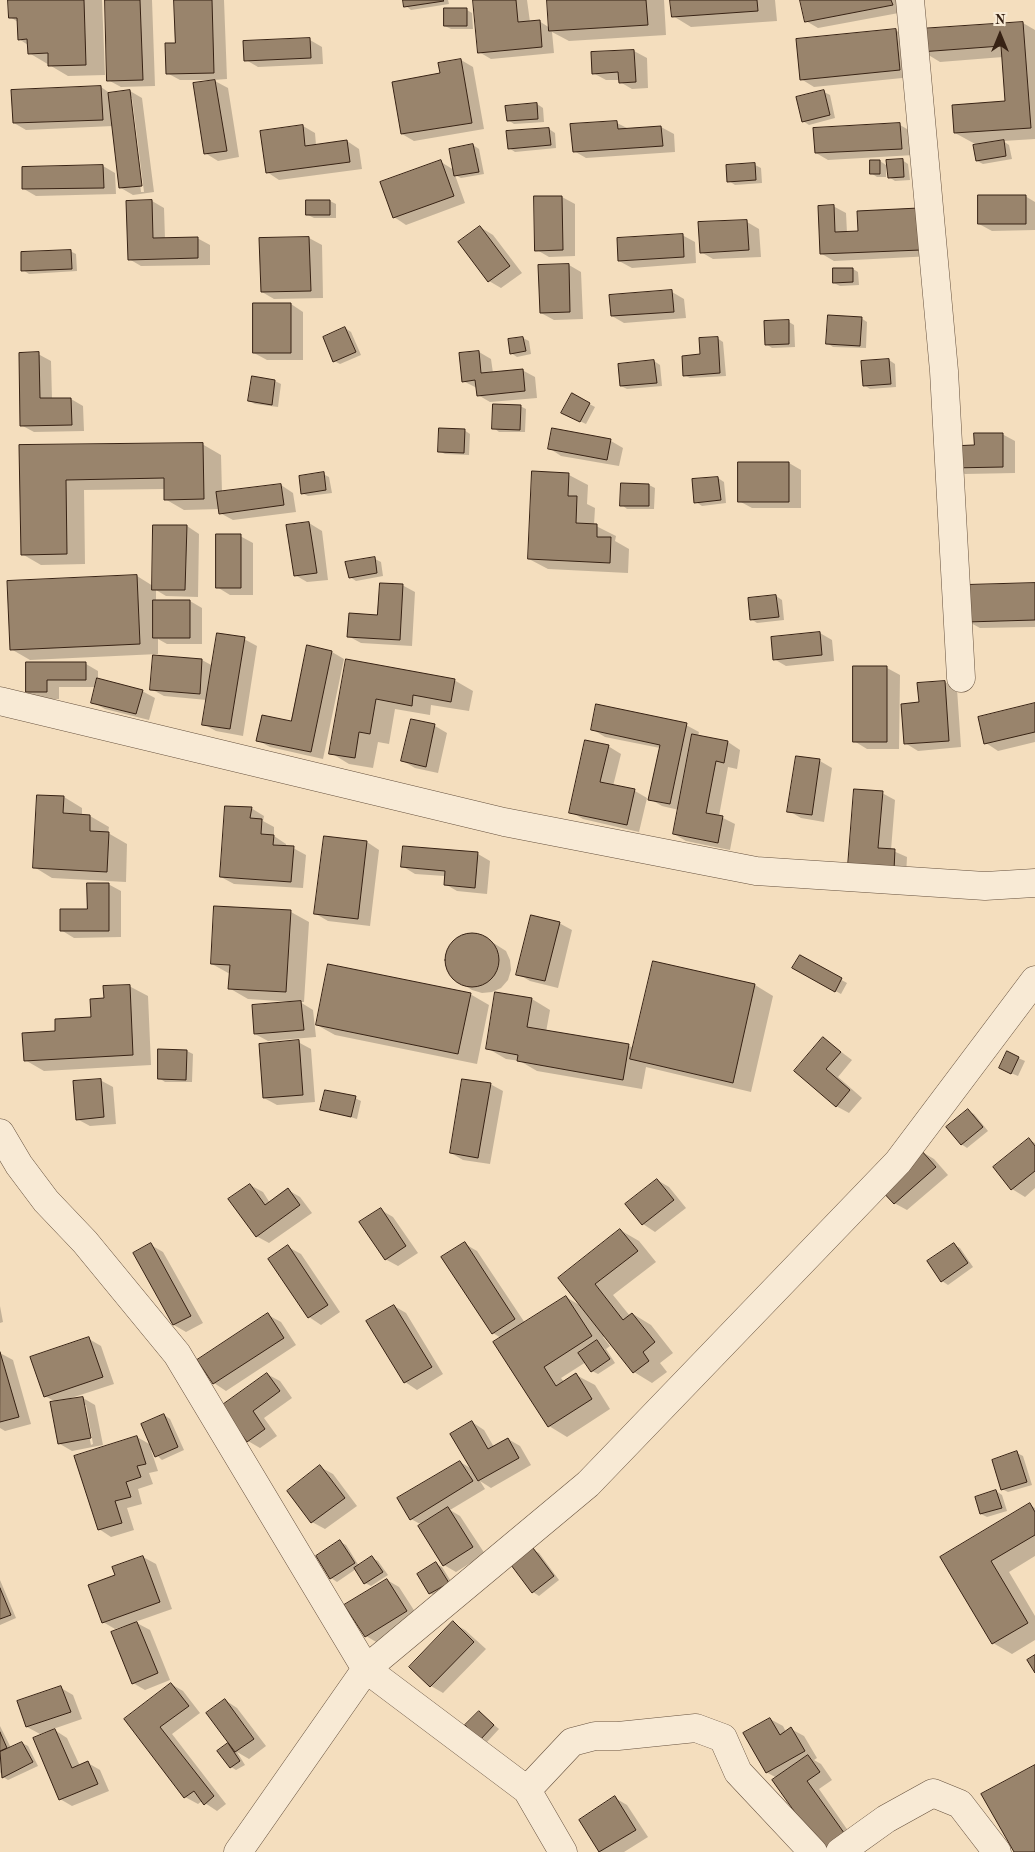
<!DOCTYPE html>
<style>
body{margin:0}
#map{position:relative;width:1035px;height:1852px;overflow:hidden;background:#f4debe;font-family:"Old Standard TT",serif}
canvas{display:block}
.north{position:absolute;left:975px;top:10px;width:50px;height:50px;-webkit-text-stroke:4px #f8ead5;paint-order:stroke;rotate:0deg;font-size:14px;font-weight:700;line-height:20px;text-align:center;color:#372214}
.north::after{content:'';display:block;margin:auto;width:18px;height:22px;background:#372214;clip-path:polygon(50% 0,100% 100%,50% 72%,0 100%)}
</style>
<div id="map">
<canvas width="1035" height="1852"></canvas>
<div class="north">N</div>
</div>
<script>
const g = document.querySelector('canvas').getContext('2d');
g.lineJoin = 'round';
function fillPath(path, color) { g.fillStyle = color; g.fill(path, 'evenodd'); }
function stroke(path, color, width, dash) { g.strokeStyle = color; g.lineWidth = width; g.lineCap = dash ? 'butt' : 'round'; g.setLineDash(dash || []); g.stroke(path); }
fillPath(new Path2D(`
 M9,0H102L105,75L68,76L29,53L28,45L19,39L18,22L10,17Z
 M106,0H152L155,86L121,87L108,80Z
 M175,0H224L227,79L213,80L228,88L239,157L218,161L205,153L211,80H180L167,73L176,44Z
 M405,0H448L449,4L411,10L406,6Z
 M474,0H527L530,22L539,21L550,28L548,0H664L666,35L569,41L552,32L554,53L491,59L479,52Z
 M672,0H775L777,21L691,27L673,16Z
 M802,0H902L904,12L818,28L806,21Z
 M467,10L472,13L473,29H451L445,26Z
 M1023,23L1035,30V139L1003,141L1009,145L1012,159L983,164L977,161V145L955,133L1006,103L1003,57L940,62L922,51Z
 M895,30L908,37L912,77L814,87L801,79Z
 M310,40L322,47L323,64L258,67L246,60Z
 M634,51L647,58L648,88L632,89L620,82V80H606L593,73L592,53Z
 M461,60L473,67L484,129L414,141L402,134L441,75Z
 M101,87L111,94L130,91L142,98L154,192L133,195L121,188L113,126L26,130L14,123ZM130,98H132L144,192H141Z
 M824,92L830,95L835,118L809,125L803,121Z
 M537,104L543,108L544,122L514,124L508,120Z
 M617,123L629,129L661,127L674,134L675,152L586,158L574,151Z
 M900,125L912,132L914,155L828,160L816,153Z
 M303,126L315,133L316,145L347,141L359,149L362,169L279,180L267,172Z
 M549,129L555,133L556,148L515,152L509,148Z
 M473,145L479,149L484,174L461,178L455,175L465,203L406,225L394,217L441,162L454,170Z
 M902,160L908,164L910,180L895,181L889,177Z
 M880,161L886,165V177H877L871,173Z
 M755,165L761,168L762,183L735,185L729,181Z
 M103,166L115,173L116,194L36,196L24,189Z
 M1025,196L1035,202V230L992,231L979,224Z
 M562,197L575,204V256L549,257L537,250L536,198Z
 M152,201L164,208L165,239L197,238L210,245V265L141,266L129,259Z
 M330,201L336,204V218H314L308,215Z
 M833,206L846,213L847,233L860,232L859,212L933,256L834,261L822,254Z
 M747,222L759,229L761,257L713,259L701,252Z
 M480,227L493,235L522,273L501,288L489,281Z
 M682,235L695,242L696,263L632,268L619,261Z
 M309,238L322,245L323,298L274,299L262,292L260,239Z
 M70,251L76,254L77,271L29,274L23,270Z
 M569,265L581,272L583,319L554,320L541,313Z
 M853,269L858,272L859,285L840,286L834,283Z
 M672,292L684,299L686,318L624,323L612,316Z
 M291,304L303,312V360H267L254,353Z
 M861,318L867,322L866,348L833,347L827,343Z
 M789,322L794,325L795,347L772,348L766,344Z
 M345,328L351,332L361,355L340,364L334,361Z
 M523,338L529,341L531,354L517,357L511,353Z
 M717,338L723,342L726,376L690,378L684,375Z
 M479,352L491,359L493,373L522,370L535,377L537,398L490,402L478,395L477,388L463,381Z
 M38,354L51,361L52,399H71L83,406L84,431L34,432L21,425Z
 M889,360L895,364L896,387L870,389L864,385Z
 M654,361L660,365L662,386L627,389L621,386Z
 M253,378L275,381L281,384L278,407L255,404L249,401Z
 M572,395L595,407L586,424L569,416Z
 M520,406L526,409L525,432H499L494,428Z
 M464,430L470,434L469,455L445,454L439,451Z
 M1002,434L1015,441V473L965,474L953,467L976,447Z
 M611,441L623,448L619,466L561,456L549,448Z
 M202,444L221,455L222,493L281,485L293,493L296,512L233,520L220,513V509L184,510L165,499V489L84,490L85,564L41,565L22,554L21,447Z
 M789,463L801,470V508H752L739,501Z
 M533,473L569,475L588,485L587,504L595,508L594,525L616,536L615,541L629,549L628,573L548,569L529,559Z
 M323,474L329,477L332,493L308,496L302,493Z
 M718,478L724,482L726,503L702,506L696,502Z
 M649,485L655,488L654,509H627L622,505Z
 M309,523L322,531L328,580L307,582L295,575Z
 M187,526L199,534L198,597L166,596L156,590V601H190L202,608V644H167L158,639V654L30,660L11,649L137,576L153,586Z
 M240,536L253,543V595H230L217,587Z
 M375,559L381,562L383,576L356,581L350,577Z
 M1035,584V627L980,628L967,621Z
 M402,585L415,592L412,646L361,643L348,636L379,616Z
 M776,596L782,600L784,620L757,623L751,619Z
 M820,633L832,640L834,661L786,666L774,659Z
 M244,639L257,646L243,736L216,731L203,724L207,700L164,696L151,689L202,660L213,666Z
 M332,652L344,659L323,759L270,747L257,740L292,723Z
 M347,661L454,680L473,691L469,711L431,705L430,715L395,709L389,744L378,742L373,768L349,764L331,753Z
 M27,664H86L98,671V680L142,691L155,698L149,720L105,709L92,702L96,687H59V699H40L27,692Z
 M854,667L887,668L900,675L899,749H867L854,741Z
 M945,682L957,689L961,747L918,751L905,743L920,703Z
 M1035,705V742L998,751L986,743Z
 M412,720L435,726L447,733L438,773L415,768L403,761Z
 M686,725L699,732L698,736L728,742L740,750L737,769L728,767L719,816L735,824L730,850L686,841L674,834L679,810L662,806L650,799L660,748L605,737L592,729Z
 M608,746L621,754L613,786L635,791L647,798L639,832L583,819L571,812Z
 M797,757L820,761L832,768L824,822L801,818L789,811Z
 M882,793L895,800L891,850L907,857L906,876L862,873Z
 M64,797L82,808V816H90L109,827L108,833L127,844L126,882L52,878L34,867Z
 M251,808L264,816L263,821L274,827V836L286,844V847L293,848L306,855L303,888L234,884L221,877Z
 M325,838L367,842L379,850L370,926L328,921L316,914Z
 M478,854L490,861L487,894L457,891L445,884V876L415,874L402,866Z
 M108,884L121,891V937L74,938L61,930L89,910Z
 M291,912L309,922L304,1002H300L313,1010L316,1037L268,1041L255,1034L294,1002L248,999L229,988L230,974L212,964Z
 M559,923L572,930L558,988L530,981L518,974Z
 M464,934L484,937L506,951L510,960L511,970L508,980L501,988L492,992L482,993L472,990L451,976L446,967L449,947Z
 M800,957L847,983L841,994L794,968Z
 M654,962L755,985L773,996L751,1092L646,1067L642,1089L537,1071L520,1061L506,1059L487,1048L496,993L532,999L550,1010L546,1032L629,1046L634,1048Z
 M129,986L148,996L151,1065L44,1071L25,1060L57,1032L92,1018L105,999Z
 M470,994L489,1005L477,1064L335,1035L317,1025Z
 M824,1039L852,1060L838,1077L862,1098L849,1113L836,1106L796,1071Z
 M298,1042L311,1049L315,1102L277,1105L264,1098Z
 M187,1051L193,1054L192,1082H165L159,1078Z
 M1007,1053L1025,1061L1018,1076L1006,1071Z
 M100,1080L113,1087L116,1124L90,1126L77,1119Z
 M490,1084L503,1091L490,1164L463,1160L451,1153Z
 M355,1098L361,1101L357,1119L322,1109Z
 M968,1111L974,1114L988,1131L967,1148L961,1144Z
 M1029,1140L1035,1143V1188L1025,1197L1012,1189L994,1167Z
 M922,1152L934,1159L948,1175L907,1210L894,1203Z
 M657,1180L669,1187L686,1208L655,1232L643,1224L627,1204Z
 M250,1185L263,1192L270,1203L288,1190L300,1197L312,1213L269,1243L256,1236Z
 M381,1210L393,1217L418,1253L398,1266L385,1259Z
 M620,1230L639,1241L656,1262L613,1295L630,1316L633,1314L651,1325L673,1353L660,1363L667,1372L652,1383L634,1372L605,1336L603,1337L610,1346L606,1349L615,1363L598,1374L592,1371L586,1362L561,1378L564,1382L576,1375L595,1385L610,1409L567,1437L549,1426L501,1338L493,1333L465,1244L477,1251L525,1323L566,1297L581,1306Z
 M151,1245L163,1252L203,1323L186,1332L174,1325Z
 M954,1245L960,1248L973,1267L948,1285L942,1281L929,1262Z
 M288,1247L301,1254L340,1312L321,1325L309,1317Z
 M0,1306L3,1322L0,1323Z
 M394,1306L406,1313L443,1374L417,1390L405,1382Z
 M268,1315L281,1322L296,1345L226,1391L214,1383Z
 M89,1339L101,1346L114,1384L71,1398H83L95,1405L103,1445L72,1451L60,1444L56,1402L45,1396ZM83,1405H86L93,1444L91,1445Z
 M0,1353L13,1360L31,1424L5,1431L0,1428Z
 M267,1374L280,1381L292,1398L264,1418L277,1436L260,1448L248,1441L222,1406Z
 M164,1415L170,1419L184,1450L162,1460L151,1450L158,1471L149,1473L153,1484L138,1489L142,1504L127,1508L134,1530L111,1537L99,1529L137,1437L151,1445Z
 M472,1422L484,1430L494,1447L508,1439L520,1446L531,1465L491,1488L480,1481L485,1489L450,1510L460,1516L485,1554L456,1572L444,1565L422,1525L411,1519L460,1462L472,1469Z
 M1017,1453L1023,1456L1032,1485L1008,1492L1002,1489Z
 M320,1467L333,1474L357,1506L325,1529L312,1522L288,1491Z
 M996,1491L1002,1495L1007,1511L987,1517L981,1514L976,1498Z
 M1030,1505L1035,1508V1556L1009,1572L1035,1616V1640L1012,1654L993,1643L941,1558Z
 M340,1542L346,1545L359,1566L372,1558L378,1561L388,1575L371,1586L365,1583L356,1569L337,1582L331,1578Z
 M533,1550L539,1553L559,1580L539,1596L533,1592Z
 M143,1557L156,1564L172,1609L135,1622L150,1630L170,1680L145,1690L133,1683L125,1626L115,1629L103,1622L116,1576Z
 M436,1564L442,1567L454,1586L436,1597L430,1593Z
 M0,1580L16,1618L0,1625Z
 M387,1580L399,1587L419,1618L378,1643L366,1636Z
 M453,1623L465,1630L486,1649L443,1693L431,1686Z
 M171,1684L183,1691L200,1713L172,1734L226,1804L217,1811L202,1801L198,1804L185,1797L125,1719Z
 M61,1688L73,1695L82,1719L53,1729L67,1738L80,1766L88,1763L100,1770L109,1791L72,1806L60,1799L49,1731L40,1734L27,1727Z
 M225,1700L237,1708L266,1746L249,1759L237,1752L245,1765L236,1770L231,1767L228,1745L233,1748Z
 M479,1712L499,1729L487,1742L481,1739Z
 M770,1719L783,1726L786,1732L791,1729L804,1736L817,1758L814,1760L821,1764L832,1780L819,1789L858,1845L848,1852H824L777,1778L766,1772Z
 M0,1726L11,1748L22,1743L28,1746L38,1766L8,1780L3,1777L0,1772Z
 M615,1798L627,1805L648,1837L624,1852H601L580,1820Z`), '#0003');
const building = new Path2D(`
 M8,0H84L86,65L48,66V53L28,54L27,39L18,40L17,18H9Z
 M105,0H140L143,80L107,81Z
 M174,0H212L214,73L166,74L165,43H175Z
 M403,0H443L444,1L404,7Z
 M473,0H516L518,22L540,20L542,47L478,53Z
 M547,0H646L648,25L549,31Z
 M670,0H757L758,11L672,17Z
 M800,0H891L893,5L805,22Z
 M444,8H467V26H444Z
 M1023,22L1031,128L954,133L952,105L1005,101L1001,46L920,52L919,29Z
 M896,29L900,70L800,80L796,39Z
 M310,38L311,58L244,61L243,41Z
 M634,50L636,82L619,83L618,72L592,74L591,52Z
 M461,59L472,123L401,134L392,82L440,73L438,63Z
 M215,80L227,151L204,154L193,83Z
 M101,86L103,120L13,123L11,90Z
 M130,90L142,186L119,188L108,93Z
 M824,90L830,115L802,122L796,97Z
 M537,103L538,119L507,121L505,106Z
 M617,121L618,129L661,126L663,146L573,152L570,124Z
 M900,123L902,149L815,153L813,128Z
 M303,125L305,146L347,140L350,162L266,173L260,131Z
 M549,128L551,145L508,149L506,131Z
 M1004,140L1006,156L976,161L973,145Z
 M473,144L479,172L454,176L449,149Z
 M903,159L904,177L888,178L886,160Z
 M441,160L454,196L393,218L380,182Z
 M870,160H880V174H870Z
 M755,163L756,180L727,182L726,165Z
 M103,165L104,188L22,189V167Z
 M978,195H1026V224H978Z
 M534,196H562L563,250L535,251Z
 M152,200L153,238L198,237V258L128,260L126,201Z
 M306,200H330V215H306Z
 M834,205L835,232L858,231L857,211L919,208L921,250L820,254L818,206Z
 M747,220L749,250L700,253L698,222Z
 M480,226L510,266L488,282L458,242Z
 M683,234L684,257L618,261L617,238Z
 M309,237L311,291L261,292L259,238Z
 M71,250L72,269L21,271V252Z
 M569,264L570,312L540,313L538,265Z
 M833,268H853V282L833,283Z
 M672,290L674,312L611,316L609,295Z
 M253,303H291V353H253Z
 M828,315L862,317L860,346L826,344Z
 M789,320V344L765,345L764,321Z
 M345,327L356,352L333,362L323,337Z
 M523,337L526,351L510,354L508,339Z
 M718,337L720,373L683,376L682,356L700,354L699,338Z
 M479,351L481,373L523,369L525,391L477,396L475,380L462,382L459,353Z
 M39,352L40,398H71L72,425L20,426L19,353Z
 M889,359L891,384L863,386L861,361Z
 M654,360L657,383L620,386L618,364Z
 M252,376L275,380L272,405L248,401Z
 M572,393L590,403L580,422L561,413Z
 M493,404L521,405L520,430L492,429Z
 M439,428L465,429L464,453L438,452Z
 M552,428L611,439L607,460L548,449Z
 M974,433H1003V467L951,468V446L974,445Z
 M203,443L204,499L164,500V478L66,480L67,554L21,555L19,445Z
 M738,462H789V502H738Z
 M532,471L569,473L568,496H577L576,523L597,524V537H611L610,563L528,559Z
 M324,472L326,490L301,494L299,476Z
 M718,477L721,500L694,503L692,479Z
 M621,483L649,484V506H620Z
 M281,484L284,505L219,514L216,492Z
 M309,522L317,573L294,576L286,525Z
 M153,525H187L185,590H152Z
 M216,534H241V588H216Z
 M375,557L377,573L349,578L345,562Z
 M137,575L140,644L10,650L7,581Z
 M380,583L403,584L400,640L347,637L349,613L377,615Z
 M1035,583V620L966,622L965,585Z
 M776,595L779,617L750,620L748,598Z
 M153,600H190V638H153Z
 M820,632L822,655L773,660L771,637Z
 M217,633L245,637L230,729L202,725Z
 M307,645L332,651L311,752L256,741L262,715L291,721Z
 M153,655L202,659L200,694L150,690Z
 M346,659L455,679L451,702L413,695L412,706L376,699L370,734L359,732L355,758L329,754Z
 M26,662H86V680H47V692H26Z
 M853,666H887V742H853Z
 M97,678L143,690L136,714L91,703Z
 M945,681L949,741L904,744L901,704L919,702L917,683Z
 M1035,703V732L984,744L978,717Z
 M596,704L687,723L670,804L648,800L660,745L591,730Z
 M411,719L435,724L426,767L401,761Z
 M692,734L728,741L724,763L716,761L706,813L723,816L718,843L673,834Z
 M585,740L609,745L600,782L635,789L627,825L569,813Z
 M796,756L820,759L812,815L787,812Z
 M854,789L883,791L878,848L895,849L894,870L848,866Z
 M37,795L64,796L63,813L90,815V831L109,832L107,872L33,868Z
 M225,806L252,807L250,818L262,819L261,834L274,835L273,845L294,846L291,882L220,877Z
 M324,836L367,841L358,919L314,914Z
 M403,846L478,852L475,888L444,885L445,871L401,867Z
 M87,883H109V931H60V909H87Z
 M214,906L291,910L286,992L228,989L230,965L211,964Z
 M531,915L560,922L545,981L516,975Z
 M445 960a27 27 0 1 1 54 0a27 27 0 1 1-54 0Z
 M800,955L842,978L835,992L792,968Z
 M653,961L755,984L733,1083L630,1059Z
 M328,964L471,993L458,1054L316,1025Z
 M130,985L133,1055L24,1061L22,1033L55,1031V1019L91,1017L90,999L104,998L103,986Z
 M495,992L532,998L527,1027L629,1044L623,1080L517,1061L518,1055L486,1049Z
 M301,1001L304,1030L254,1034L252,1005Z
 M823,1037L841,1052L826,1069L850,1090L836,1107L794,1071Z
 M299,1040L303,1095L263,1098L259,1044Z
 M158,1049L187,1050L186,1080L158,1079Z
 M1007,1051L1019,1057L1011,1074L999,1068Z
 M101,1079L104,1117L76,1120L73,1081Z
 M462,1079L491,1083L478,1158L450,1153Z
 M325,1090L356,1096L351,1117L320,1110Z
 M968,1109L983,1127L961,1145L946,1127Z
 M1029,1138L1035,1146V1171L1011,1190L993,1167Z
 M921,1150L936,1167L894,1204L879,1188Z
 M657,1179L674,1200L642,1225L625,1204Z
 M250,1184L265,1205L288,1188L300,1205L256,1237L228,1199Z
 M381,1208L406,1246L385,1260L359,1222Z
 M620,1229L638,1251L595,1284L623,1320L632,1313L655,1342L643,1352L649,1361L633,1373L558,1278Z
 M465,1242L515,1319L492,1334L441,1257Z
 M151,1243L191,1316L173,1325L133,1253Z
 M954,1243L968,1263L941,1282L927,1261Z
 M288,1245L328,1305L308,1318L268,1259Z
 M566,1296L592,1336L544,1367L556,1386L576,1373L592,1399L548,1427L493,1342Z
 M394,1305L432,1367L404,1383L366,1321Z
 M268,1313L284,1338L213,1384L197,1360Z
 M89,1337L103,1377L44,1397L30,1357Z
 M597,1340L610,1359L591,1372L578,1353Z
 M0,1352L19,1417L0,1422Z
 M267,1373L280,1391L253,1411L265,1429L247,1442L221,1406Z
 M83,1397L91,1438L58,1444L50,1402Z
 M164,1414L178,1447L155,1457L141,1424Z
 M472,1421L488,1449L508,1438L519,1458L478,1481L450,1434Z
 M137,1436L146,1464L137,1466L141,1477L126,1482L131,1497L115,1501L122,1523L98,1530L74,1456Z
 M1017,1451L1027,1482L1001,1490L992,1460Z
 M460,1461L473,1481L410,1520L397,1498Z
 M320,1465L345,1498L311,1523L287,1491Z
 M996,1490L1002,1508L980,1514L975,1497Z
 M1030,1503L1035,1512V1535L991,1561L1028,1623L992,1644L940,1557Z
 M448,1507L473,1547L443,1566L418,1526Z
 M340,1540L355,1563L330,1579L316,1556Z
 M533,1548L554,1576L532,1593L511,1565Z
 M143,1556L160,1602L102,1623L88,1585L115,1575L112,1567Z
 M372,1556L383,1572L364,1584L354,1568Z
 M436,1562L449,1583L429,1594L417,1574Z
 M387,1579L407,1611L365,1637L344,1605Z
 M0,1588L11,1615L0,1619Z
 M453,1621L474,1642L430,1687L409,1667Z
 M137,1622L158,1673L132,1684L111,1632Z
 M1035,1655V1673L1027,1660Z
 M171,1683L189,1706L160,1727L214,1796L204,1805L194,1791L184,1798L124,1719Z
 M61,1686L71,1712L26,1727L17,1701Z
 M225,1699L254,1739L235,1752L206,1713Z
 M479,1711L494,1725L480,1740L465,1725Z
 M770,1718L780,1735L791,1727L805,1751L766,1773L743,1733Z
 M55,1729L72,1768L88,1761L98,1784L59,1800L33,1738Z
 M0,1732L7,1748L0,1751Z
 M22,1742L33,1762L2,1778L0,1752Z
 M228,1743L240,1761L230,1768L217,1751Z
 M808,1755L820,1772L807,1781L847,1837L826,1852H823L772,1780Z
 M1035,1765V1852H1014L981,1794Z
 M615,1796L636,1830L599,1852L579,1820Z`);
fillPath(building, '#99846c');
stroke(building, '#372214', 1);
const minor = new Path2D(`
 M910,0L944,371L961,678
 M0,701L504,822L756,871L985,886L1035,883
 M0,1133L19,1165L46,1201L85,1242L177,1354L366,1669L527,1790L563,1852
 M527,1790L572,1742L595,1736H618L696,1728L723,1738L738,1772L813,1852
 M238,1852L366,1669L588,1484L898,1162L1035,980
 M840,1852L886,1819L933,1793L960,1804L997,1852`);
stroke(minor, '#66513e', 29);
stroke(minor, '#f8ead5', 28);
</script>
